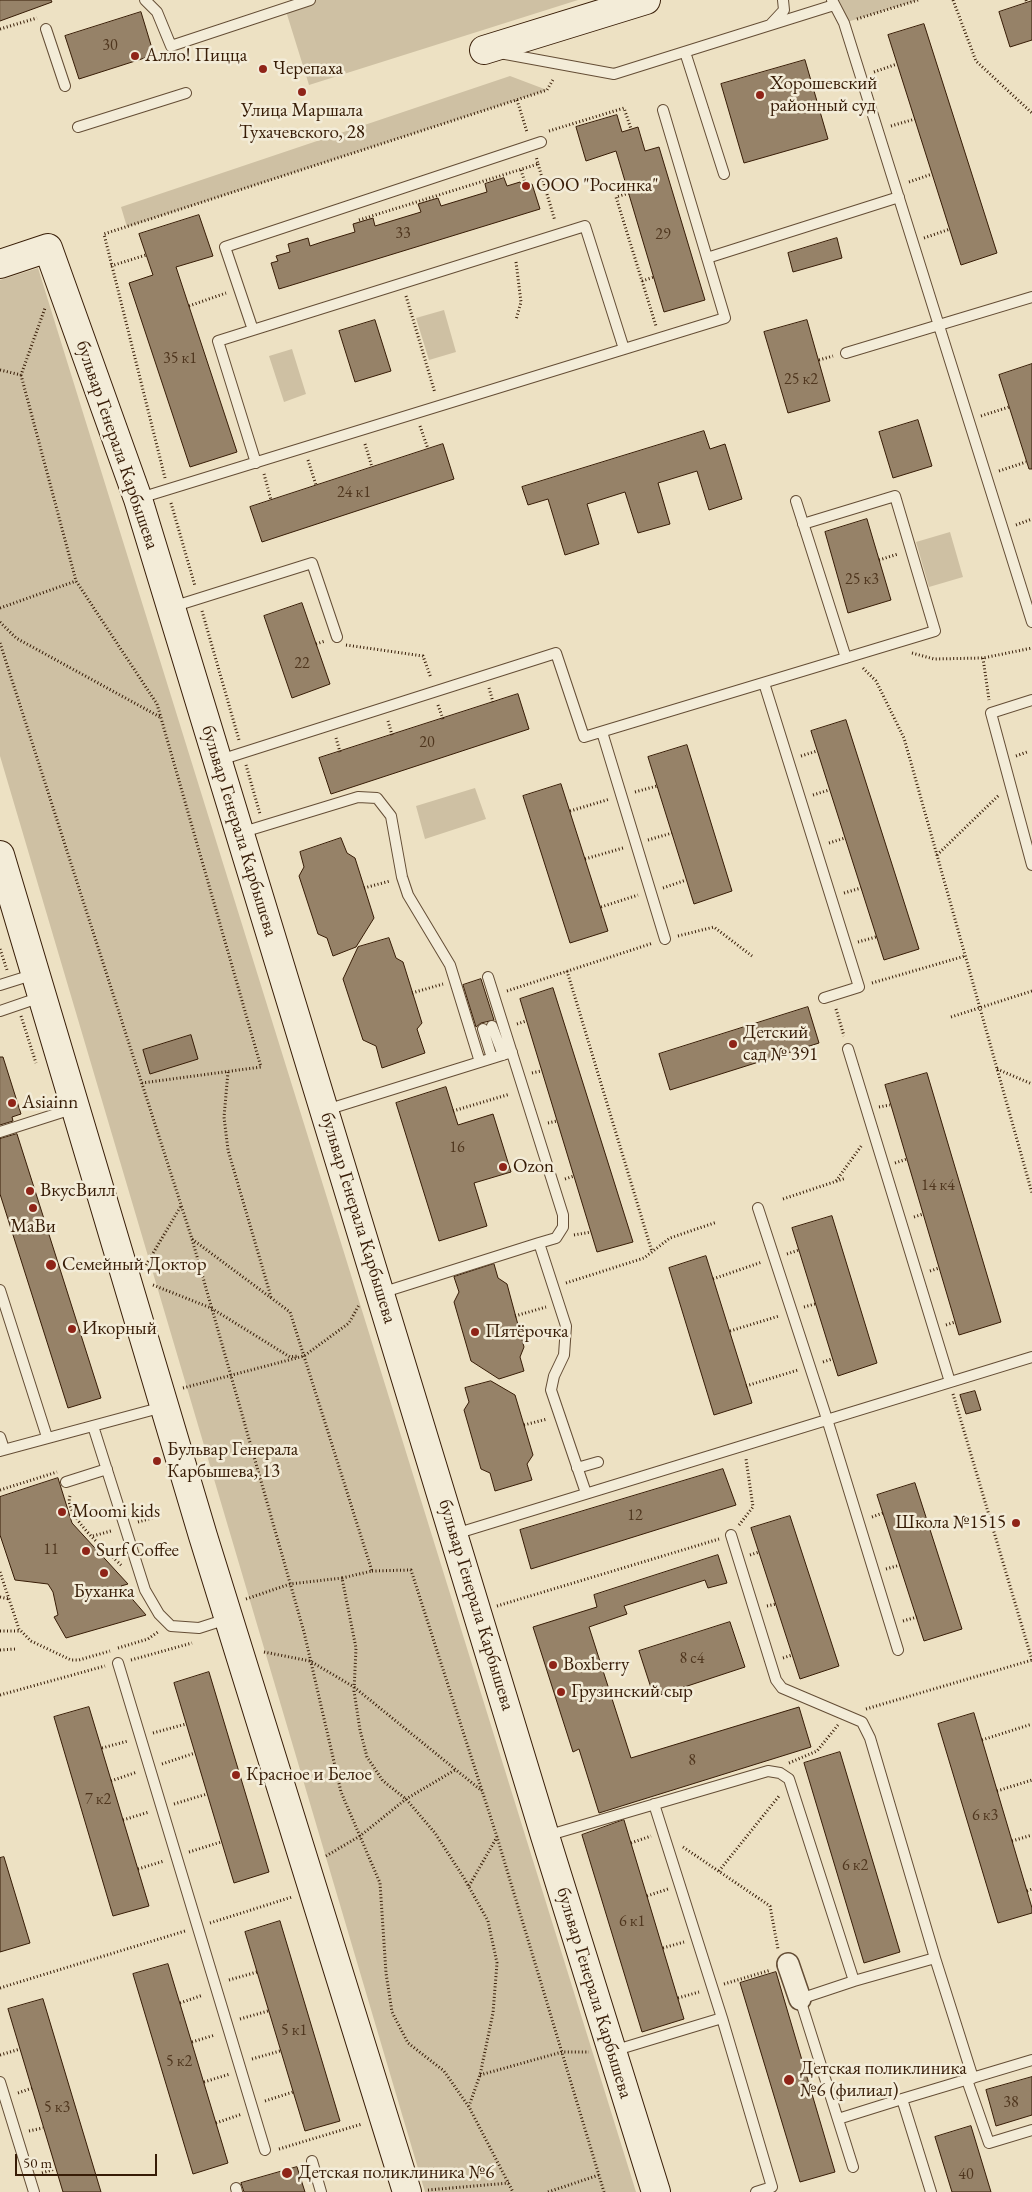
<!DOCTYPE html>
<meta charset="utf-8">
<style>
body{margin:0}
#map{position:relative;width:1032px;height:2192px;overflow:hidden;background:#ede1c3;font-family:"EB Garamond",serif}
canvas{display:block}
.scale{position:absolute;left:15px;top:2154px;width:142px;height:22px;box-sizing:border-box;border:2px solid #371c06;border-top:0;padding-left:6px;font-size:15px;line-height:18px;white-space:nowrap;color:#371c06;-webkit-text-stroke:4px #f3ecd8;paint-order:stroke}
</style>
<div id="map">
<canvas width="1032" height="2192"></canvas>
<div class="scale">50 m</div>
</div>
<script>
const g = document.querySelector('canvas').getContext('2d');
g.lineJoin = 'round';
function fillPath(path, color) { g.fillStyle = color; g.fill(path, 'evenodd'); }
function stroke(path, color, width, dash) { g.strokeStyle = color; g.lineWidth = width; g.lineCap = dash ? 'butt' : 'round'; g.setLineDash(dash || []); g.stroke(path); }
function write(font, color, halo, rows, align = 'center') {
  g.font = font + ' "EB Garamond",serif'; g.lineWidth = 5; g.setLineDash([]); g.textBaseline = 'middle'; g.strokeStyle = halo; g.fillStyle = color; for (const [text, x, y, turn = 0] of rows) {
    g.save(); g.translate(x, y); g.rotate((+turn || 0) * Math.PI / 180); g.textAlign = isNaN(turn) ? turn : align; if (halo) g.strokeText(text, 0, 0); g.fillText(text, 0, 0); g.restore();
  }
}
fillPath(new Path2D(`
 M310,0H578L309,85L285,8Z
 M832,0H918L844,23Z
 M510,76L547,90L127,227L121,207Z
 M38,268L636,2192H425L0,756V280Z
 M444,310L456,352L429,360L416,318Z
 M292,349L306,394L284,402L269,356Z
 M950,532L963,577L929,587L916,542Z
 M475,788L486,819L425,839L416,806Z`), '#cec0a3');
const building = new Path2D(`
 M0,0H51L52,2L0,21Z
 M1032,1V40L1010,47L999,12Z
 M141,12L154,55L79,79L65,36Z
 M924,24L997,253L961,265L888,35Z
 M805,60L828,139L744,163L721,84Z
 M617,115L622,132L638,127L645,151L659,147L705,300L664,312L616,151L586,161L576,127Z
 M504,178L507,186L520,182L522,187L532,184L540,209L279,289L271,263L278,261L276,256L290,252L288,244L308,238L310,246L322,242L355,232L353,224L373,218L375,226L421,212L418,204L438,198L441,206L487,192L485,184Z
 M199,215L213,256L176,267L237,452L190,467L129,283L153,275L139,234Z
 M837,238L842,258L793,272L788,253Z
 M375,320L391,371L355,382L339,331Z
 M807,320L830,401L788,413L764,332Z
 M1032,364V469H1029L999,375Z
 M918,420L932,466L893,478L879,432Z
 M704,431L710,449L725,444L742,499L709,510L697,471L658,483L670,524L638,533L625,492L587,504L599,544L565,555L548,499L528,505L522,487Z
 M443,444L454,479L262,542L250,507Z
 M867,519L891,600L848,613L825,532Z
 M302,603L330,684L292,698L264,616Z
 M518,694L529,729L331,794L319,758Z
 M846,720L919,949L884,960L811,731Z
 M687,745L732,891L694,904L648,757Z
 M561,784L608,931L570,943L523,796Z
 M341,838L347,853L355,858L374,918L356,947L333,956L327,938L318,934L299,876L304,867L300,852Z
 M389,938L396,958L403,962L422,1023L417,1029L425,1053L382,1068L376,1046L363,1040L343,979L358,947Z
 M481,979L494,1020L481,1023L476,1027L463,985Z
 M553,988L633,1242L597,1252L520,999Z
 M808,1007L819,1043L670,1090L659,1054Z
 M191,1035L198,1059L150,1074L143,1050Z
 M0,1057H3L21,1114L12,1117L13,1121L0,1125Z
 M927,1073L1001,1322L959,1335L885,1085Z
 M446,1087L458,1125L493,1114L511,1172L474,1183L487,1226L439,1241L396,1103Z
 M17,1134L101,1398L68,1408L0,1194V1139Z
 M832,1216L877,1363L838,1376L792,1228Z
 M706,1256L752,1403L714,1415L669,1268Z
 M494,1264L498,1278L507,1284L524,1347L520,1357L524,1371L499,1379L471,1361L454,1302L459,1292L454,1277Z
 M491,1381L515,1395L533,1455L527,1464L532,1480L495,1491L490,1473L481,1469L464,1410L469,1402L465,1388Z
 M975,1391L981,1410L966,1414L960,1395Z
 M723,1469L736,1505L531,1569L520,1530Z
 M58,1478L72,1523L128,1584L121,1586L146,1615L66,1638L54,1617L58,1615L53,1592L48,1584L15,1580L0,1535V1497Z
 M915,1483L962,1629L924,1641L877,1495Z
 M790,1516L839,1666L800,1679L751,1528Z
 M718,1555L727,1583L708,1588L705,1580L624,1606L627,1614L589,1627L631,1758L799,1707L811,1747L599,1813L579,1749L573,1752L533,1627L597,1607L594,1595Z
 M730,1622L745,1667L654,1697L639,1651Z
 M209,1672L269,1872L234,1883L174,1683Z
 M89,1707L149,1906L113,1916L54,1717Z
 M974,1713L1032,1908V1913L998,1923L938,1724Z
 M840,1752L900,1952L864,1963L804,1763Z
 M624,1820L684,2019L642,2032L582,1835Z
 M4,1857L30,1943L0,1952V1858Z
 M280,1921L340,2121L305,2131L245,1932Z
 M168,1964L228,2163L193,2174L133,1974Z
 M776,1972L835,2172L800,2182L740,1983Z
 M43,1999L101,2192H63L20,2049L8,2009Z
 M1032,2077V2115L996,2126L986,2090Z
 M971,2126L991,2192H952L935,2137Z
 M297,2167L305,2192H244L241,2183Z`);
fillPath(building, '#968268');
stroke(building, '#371c06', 1);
const lane = new Path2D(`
 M145,0L157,12L171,46L310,0
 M832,0L844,23L1032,622
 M771,24L784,10L783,0
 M46,29L65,86
 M685,52L724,174
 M500,53L614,74L834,5
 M78,127L186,93
 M707,258L899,197
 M253,330L585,226L624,349
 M846,353L1032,297
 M256,463L218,341L253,330L225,247L541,142
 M140,498L725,318L663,110
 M796,501L846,658
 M172,607L312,563L337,637
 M764,683L859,987L824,998
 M1032,700L991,713L1032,865
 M602,732L665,939
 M220,760L556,653L584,737L935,631L895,496L803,524
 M240,833L358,797L377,798L391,816L402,877L408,895L450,965L480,1062
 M488,977L563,1215V1227L556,1238L539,1243L566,1326L564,1355L554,1376L551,1390L586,1493
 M0,985L35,974
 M0,1011L41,997
 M492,1026L503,1055
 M483,1029L492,1058
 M848,1049L950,1382
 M326,1110L512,1052
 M0,1132L75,1108
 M758,1208L827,1419L898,1650
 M0,1290L47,1437
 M381,1293L539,1243
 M93,1426L145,1590L159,1614L171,1626L199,1628L227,1619
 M0,1437L4,1449
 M0,1451L163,1407
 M577,1468L598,1462
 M66,1482L107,1469
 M455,1534L1032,1357
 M118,1663L265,2150
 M654,1804L722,2018
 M546,1836L768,1771L780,1773L789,1779L854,1981L935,1958L870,1738L862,1722L782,1688L776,1680L731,1535
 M935,1958L973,2078
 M613,2051L722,2018L772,2187L756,2192
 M967,2080L989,2143L1032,2130
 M0,2082L34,2192
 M838,2119L902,2099
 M312,2161L321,2192
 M853,2167L800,1999L854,1981
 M236,2188L237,2192
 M931,2192L902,2099L1032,2060`);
const street = new Path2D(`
 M788,1964L800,1999`);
const secondary = new Path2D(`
 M484,50L646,0
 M0,264L48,248L138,499L545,1836L656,2192
 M0,855L203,1536L407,2192`);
stroke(lane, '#644d35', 12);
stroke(street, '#644d35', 24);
stroke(secondary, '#371c06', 30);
stroke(new Path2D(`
 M953,0L976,61L1032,113
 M1026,0L1027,3
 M857,19L918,0
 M0,29L37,18
 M874,72L897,64
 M517,100L527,132
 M891,126L915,119
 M549,131L624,108L631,129
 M538,164L555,221
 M521,170L526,186
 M909,182L932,174
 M629,193L616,197L656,326
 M359,220L538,164L536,156
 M924,238L950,229
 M516,262L521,302L516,320
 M111,266L146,255
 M642,281L654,277
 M406,296L435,393
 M189,306L226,293
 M819,360L833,356
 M0,370L21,375L45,308
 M21,375L76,581L157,704L261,1067L142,1083
 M981,416L1009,407
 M420,426L428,449
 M365,444L372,467
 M308,460L316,485
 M999,471L1026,462
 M264,474L271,500
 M165,478L104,234L547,90L554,78
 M171,503L195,586
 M1016,525L1032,519
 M879,560L898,554
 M0,608L76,581
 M202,611L239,740
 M0,622L16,638L160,717
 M0,643L192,1239L304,1632L341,1792L380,1883L386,1973L392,2012L408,2043L444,2071L469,2107L513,2192
 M316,644L325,641
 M346,645L423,656L431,678
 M912,653L934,659L983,658L1032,648
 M983,658L989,700
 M863,668L876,681L904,738L1032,1193
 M489,688L493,702
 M438,705L443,719
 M388,721L392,735
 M336,738L340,752
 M801,756L817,751
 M1016,756L1027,752
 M246,765L260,814
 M635,792L657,786
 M813,795L829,790
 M570,811L610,799
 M648,840L672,833
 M829,843L845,838
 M937,855L999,795
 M585,859L623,848
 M364,888L390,881
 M663,888L686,880
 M844,893L861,888
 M601,907L638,895
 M678,936L714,927L752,956
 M858,942L876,937
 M0,949L7,970
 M567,971L652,1252
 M872,983L965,956
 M507,991L653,943
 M412,993L443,984
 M836,1009L844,1036
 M21,1016L36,1063
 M951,1017L1032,991
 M517,1024L526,1021
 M997,1069L1032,1084
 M228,1072L224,1117L228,1150L271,1297
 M532,1073L541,1071
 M879,1107L890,1105
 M453,1111L510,1094
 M548,1123L557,1121
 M895,1163L907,1159
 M565,1179L574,1176
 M836,1181L862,1145
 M783,1199L846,1178
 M914,1217L923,1214
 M574,1235L591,1232
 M192,1239L290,1312L372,1571L342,1578L356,1648L354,1691L360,1730L367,1757L383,1781L406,1799L435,1833L464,1878L488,1921L497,1963L493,2013L480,2075L469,2106
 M787,1254L799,1250
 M146,1265L181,1206
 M930,1271L939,1268
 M713,1279L762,1262
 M566,1283L644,1258L670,1238L717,1222
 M153,1285L211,1308L290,1357L298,1356
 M804,1307L815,1304
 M515,1316L546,1307
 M946,1325L955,1322
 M730,1331L779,1316
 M823,1362L832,1359
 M746,1386L798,1370
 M183,1388L304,1356L349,1323L359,1305
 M953,1394L1032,1660
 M524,1425L547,1419
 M0,1490L57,1472
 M70,1496C63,1515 109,1553 122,1566
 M872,1517L883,1513
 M138,1522L152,1518
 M739,1525L753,1507L746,1459
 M93,1536L111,1531
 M750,1555L759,1552
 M886,1569L900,1565
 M372,1571L411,1570L497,1837L604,2192
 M0,1572L19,1629L31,1641L71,1660H79L110,1651
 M0,1597L9,1599
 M246,1599L290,1584L342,1578
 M497,1606L719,1539
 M767,1606L776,1604
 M903,1621L917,1617
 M0,1631H20
 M118,1648L148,1639L158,1632
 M0,1650L16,1649
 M264,1652L310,1661L354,1687L482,1791
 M783,1658L792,1655
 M131,1660L192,1643
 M0,1695L105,1666
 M866,1709L1032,1660
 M153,1733L186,1724
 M982,1740L1032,1724
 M102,1748L128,1741
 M789,1763L817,1751L838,1725
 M162,1764L195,1753
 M111,1781L137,1772
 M997,1791L1032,1780
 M174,1804L207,1794
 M123,1820L149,1812
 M1012,1841L1032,1835
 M631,1843L651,1836
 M683,1847L770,1906L778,1949
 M189,1852L221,1842
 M326,1856L360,1836L406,1799L455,1770
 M138,1869L164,1861
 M719,1871L779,1796
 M469,1886L497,1837
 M1027,1891L1032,1889
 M647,1896L668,1889
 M210,1923L292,1897
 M663,1948L684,1942
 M229,1980L257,1972
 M724,1984L771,1970
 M0,1988L185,1931
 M678,1998L699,1992
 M180,2003L203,1995
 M240,2019L268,2011
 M192,2042L215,2035
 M0,2055L20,2049
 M252,2059L280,2051
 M480,2075L562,2052H589
 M204,2082L230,2074
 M18,2093L32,2088
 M265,2101L293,2092
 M216,2123L242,2114
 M29,2131L43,2128
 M279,2149L362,2124
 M42,2173L55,2169
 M428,2190L509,2183
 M548,2192L599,2175`), '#371c06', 3, [1, 2.5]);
stroke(lane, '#f3ecd8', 10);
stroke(street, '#f3ecd8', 21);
stroke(secondary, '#f3ecd8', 28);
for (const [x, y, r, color] of [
 [135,56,5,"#8f2418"],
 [263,69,5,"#8f2418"],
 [302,92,5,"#8f2418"],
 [760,95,5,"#8f2418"],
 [526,186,5,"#8f2418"],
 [733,1044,5,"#8f2418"],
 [12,1103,5,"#8f2418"],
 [503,1167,5,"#8f2418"],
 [30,1191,5,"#8f2418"],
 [33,1208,5,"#8f2418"],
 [51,1265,6,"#8f2418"],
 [72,1329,5,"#8f2418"],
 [475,1332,5,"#8f2418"],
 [157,1461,5,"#8f2418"],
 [62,1512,5,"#8f2418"],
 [1016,1523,5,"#8f2418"],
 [86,1551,5,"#8f2418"],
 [104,1573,5,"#8f2418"],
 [553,1665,5,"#8f2418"],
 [561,1692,5,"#8f2418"],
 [236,1775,5,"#8f2418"],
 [789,2080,6,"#8f2418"],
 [287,2173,6,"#8f2418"]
]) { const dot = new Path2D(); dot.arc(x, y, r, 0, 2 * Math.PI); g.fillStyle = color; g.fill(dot); stroke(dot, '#f3ecd8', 2); }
write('16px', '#4f361e', null, [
 ["30",110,46],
 ["33",403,234],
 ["29",663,235],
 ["35 к1",180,359],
 ["25 к2",801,380],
 ["24 к1",354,493],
 ["25 к3",862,580],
 ["22",302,664],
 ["20",427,743],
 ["16",457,1148],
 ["14 к4",938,1186],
 ["12",635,1516],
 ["11",51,1550],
 ["8 с4",692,1659],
 ["8",692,1761],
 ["7 к2",98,1800],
 ["6 к3",985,1816],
 ["6 к2",855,1866],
 ["6 к1",632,1922],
 ["5 к1",294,2031],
 ["5 к2",179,2062],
 ["38",1011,2103],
 ["5 к3",57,2108],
 ["40",966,2175]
]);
write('19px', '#371c06', '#f3ecd8', [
 ["Алло! Пицца",145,56],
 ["Черепаха",273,69],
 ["Хорошевский",770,84],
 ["районный суд",770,106],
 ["Улица Маршала",302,111,"center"],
 ["Тухачевского, 28",302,133,"center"],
 ["ООО \"Росинка\"",536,186],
 ["Детский",743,1033],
 ["сад № 391",743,1055],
 ["Asiainn",22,1103],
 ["Ozon",513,1167],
 ["ВкусВилл",40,1191],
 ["МаВи",33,1227,"center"],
 ["Семейный Доктор",62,1265],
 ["Икорный",82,1329],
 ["Пятёрочка",485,1332],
 ["Бульвар Генерала",167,1450],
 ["Карбышева, 13",167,1472],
 ["Moomi kids",72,1512],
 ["Школа №1515",1006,1523,"right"],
 ["Surf Coffee",96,1551],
 ["Буханка",104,1592,"center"],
 ["Boxberry",563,1665],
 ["Грузинский сыр",571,1692],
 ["Красное и Белое",246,1775],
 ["Детская поликлиника",800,2069],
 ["№6 (филиал)",800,2091],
 ["Детская поликлиника №6",298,2173]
], 'left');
write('19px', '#371c06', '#f3ecd8', [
 ["бульвар Генерала Карбышева",117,445,71],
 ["бульвар Генерала Карбышева",239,831,73],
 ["бульвар Генерала Карбышева",358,1218,73],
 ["бульвар Генерала Карбышева",476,1605,73],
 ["бульвар Генерала Карбышева",594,1993,73]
]);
</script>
